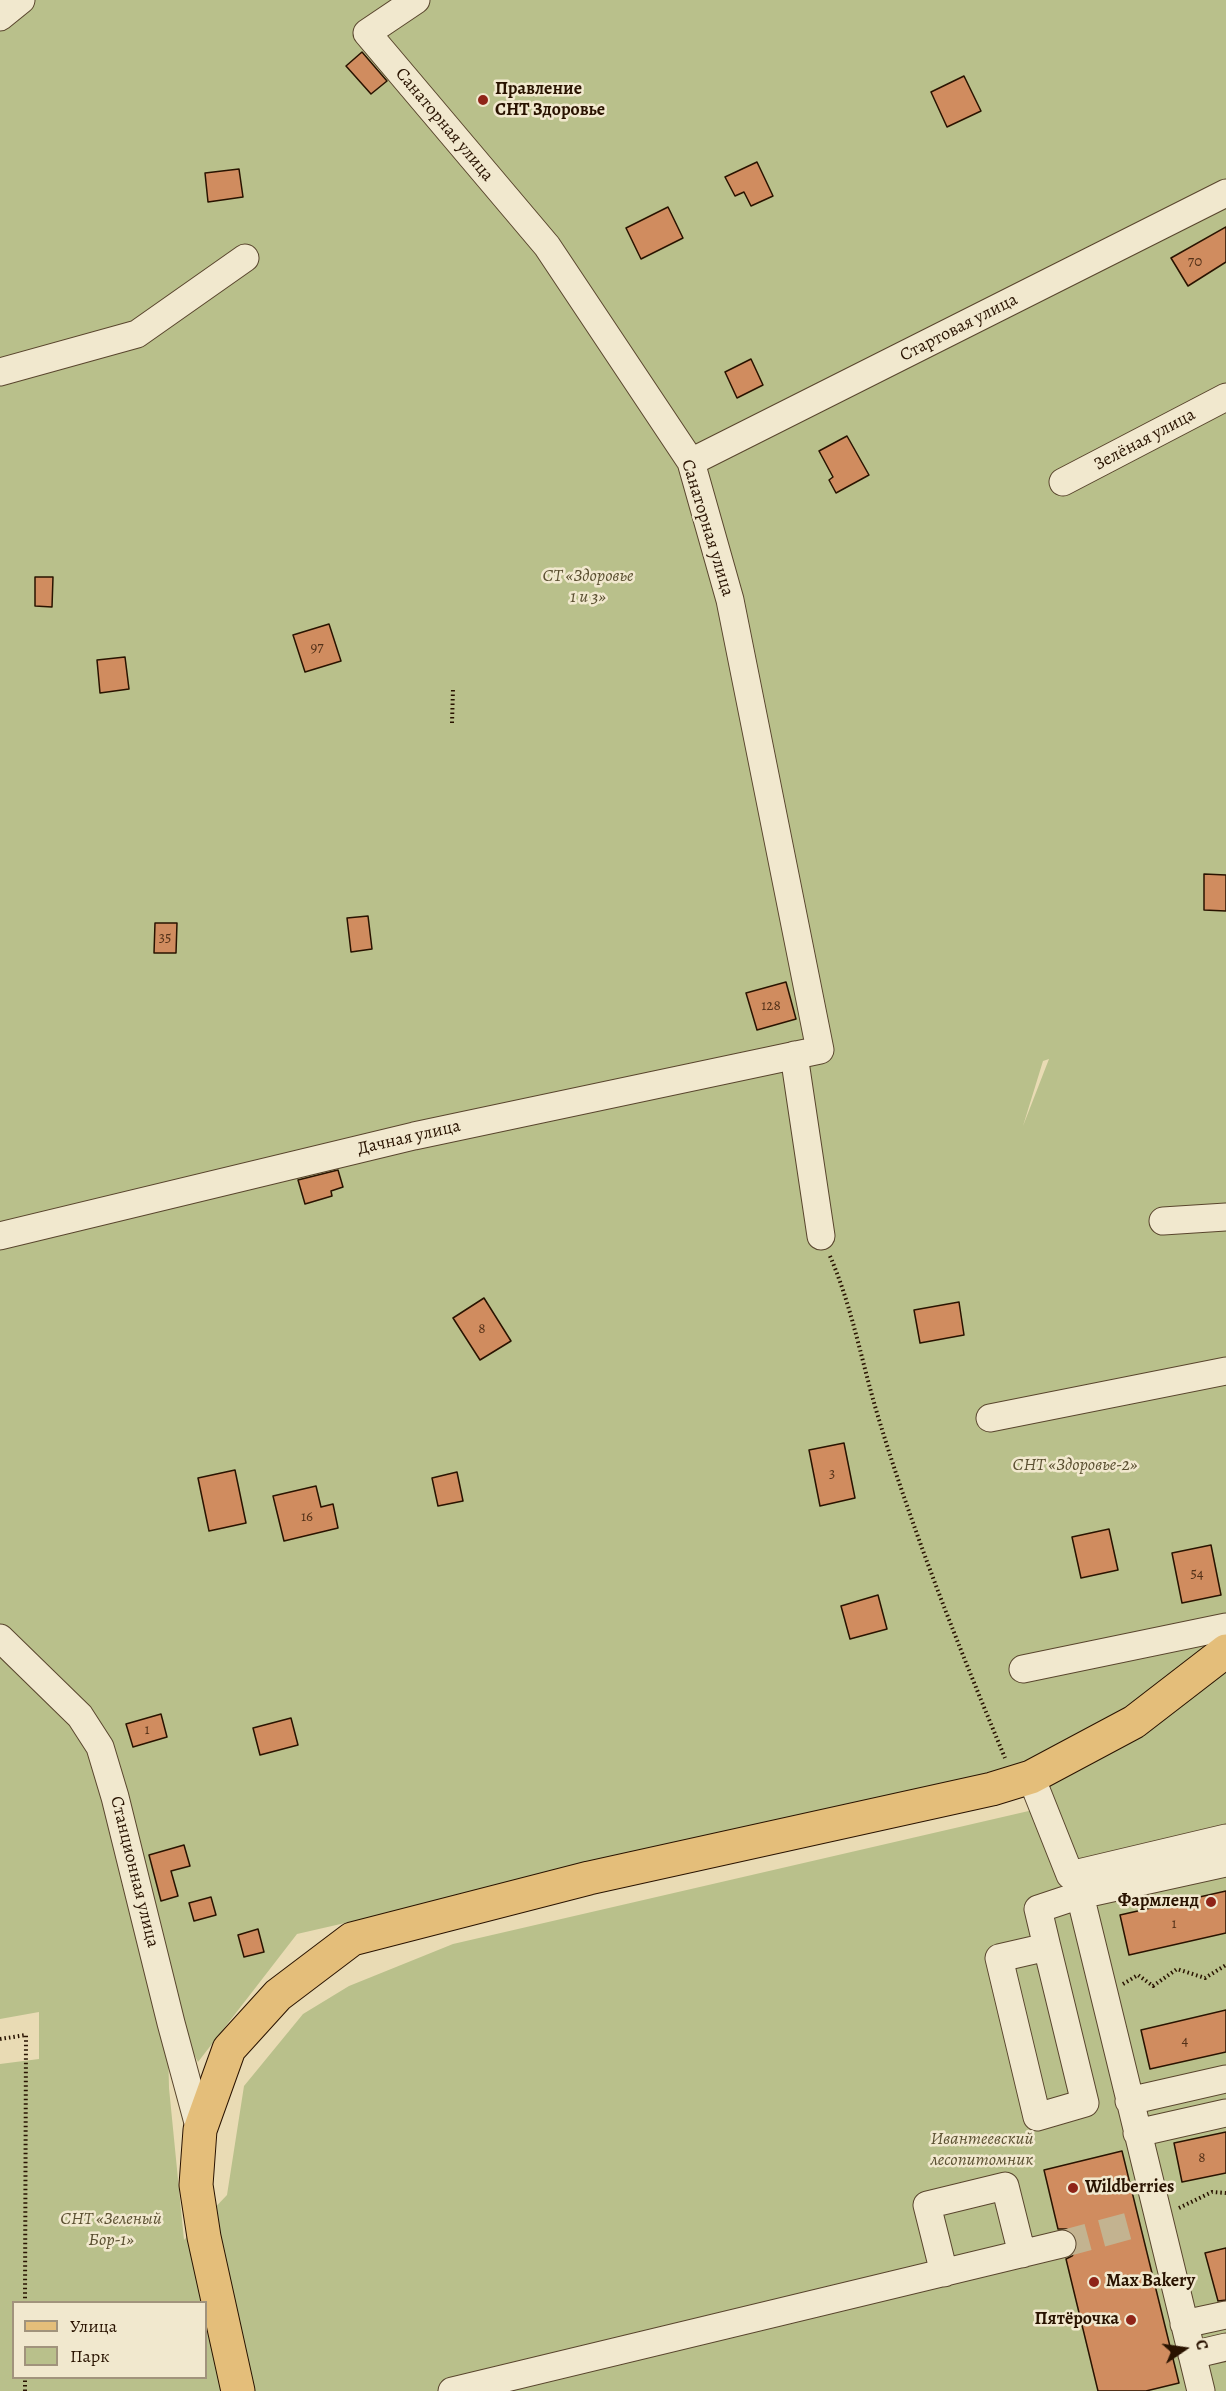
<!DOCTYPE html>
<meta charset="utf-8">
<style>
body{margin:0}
#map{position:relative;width:1226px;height:2391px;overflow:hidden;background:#e9dbb4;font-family:Alegreya,serif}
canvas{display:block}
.legend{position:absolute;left:12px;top:2301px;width:195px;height:78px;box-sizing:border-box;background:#f1e8ce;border:2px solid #a1937c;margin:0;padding:8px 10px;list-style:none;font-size:18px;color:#291300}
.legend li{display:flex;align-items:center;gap:12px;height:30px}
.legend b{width:30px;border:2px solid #a1937c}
.north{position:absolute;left:1154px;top:2319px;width:60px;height:60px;-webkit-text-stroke:4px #f1e8ce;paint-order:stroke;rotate:77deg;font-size:16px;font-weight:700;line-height:24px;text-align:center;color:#291300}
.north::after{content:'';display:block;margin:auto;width:21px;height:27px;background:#291300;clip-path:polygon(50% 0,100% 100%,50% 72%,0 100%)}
</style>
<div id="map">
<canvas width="1226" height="2391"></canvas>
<ul class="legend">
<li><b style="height:8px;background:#e4be7a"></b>Улица</li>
<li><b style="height:16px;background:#b9c08b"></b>Парк</li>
</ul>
<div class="north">С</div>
</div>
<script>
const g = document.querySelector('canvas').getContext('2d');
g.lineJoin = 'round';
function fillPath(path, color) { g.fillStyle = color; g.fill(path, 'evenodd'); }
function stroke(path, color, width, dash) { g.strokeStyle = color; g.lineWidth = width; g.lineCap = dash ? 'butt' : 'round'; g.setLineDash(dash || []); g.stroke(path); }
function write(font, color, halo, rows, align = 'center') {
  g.font = font + ' Alegreya,serif'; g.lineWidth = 5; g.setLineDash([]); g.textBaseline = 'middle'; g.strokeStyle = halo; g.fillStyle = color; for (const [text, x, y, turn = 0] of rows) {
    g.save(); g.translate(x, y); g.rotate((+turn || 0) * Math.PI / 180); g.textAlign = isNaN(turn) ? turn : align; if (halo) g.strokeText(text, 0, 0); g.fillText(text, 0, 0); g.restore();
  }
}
fillPath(new Path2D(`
 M0,0H1226V2391H0V2064L39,2059V2012L0,2019ZM1049,1059L1023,1126L1043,1061ZM1026,1767L1033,1810L453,1944L349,1986L303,2014L244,2086L227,2195L184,2240L169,2088L167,2002L198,2062L297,1934ZM14,2302H206V2378H14Z`), '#b9c08b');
const building = new Path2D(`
 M362,52L387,81L371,94L346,66Z
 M964,76L981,111L947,127L931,92Z
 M757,162L773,196L751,206L744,192L735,196L725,177Z
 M239,169L243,197L208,202L205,173Z
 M668,207L683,238L641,259L626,228Z
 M1226,227V262L1188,286L1171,258Z
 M751,359L763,385L737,398L725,372Z
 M847,436L869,475L836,493L829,480L833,477L819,451Z
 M35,577H53L52,607L35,606Z
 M329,624L341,661L305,672L293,635Z
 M125,657L129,689L100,693L97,660Z
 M1204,874L1226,875V911L1204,910Z
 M368,916L372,949L351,952L347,918Z
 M155,923H177L176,953H154Z
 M786,982L796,1019L757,1030L746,993Z
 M338,1170L343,1187L331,1191L332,1196L305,1204L298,1180Z
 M484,1298L511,1341L480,1360L453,1318Z
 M959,1302L964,1335L920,1343L914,1310Z
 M844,1443L855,1498L820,1506L809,1450Z
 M235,1470L246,1523L209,1531L198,1478Z
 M457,1472L463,1501L438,1506L432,1478Z
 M316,1486L321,1507L333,1504L338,1528L284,1541L273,1496Z
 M1109,1529L1118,1570L1081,1578L1072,1537Z
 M1211,1545L1221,1595L1182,1603L1172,1553Z
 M878,1595L887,1629L850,1639L841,1606Z
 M161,1714L167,1737L133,1747L126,1724Z
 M291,1718L298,1745L260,1755L253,1728Z
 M184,1845L190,1866L171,1871L178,1896L161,1901L149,1855Z
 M1226,1891V1933L1129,1955L1120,1915Z
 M211,1897L216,1915L194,1921L189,1903Z
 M258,1929L264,1952L244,1957L238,1935Z
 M1226,2010V2052L1150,2069L1141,2030Z
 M1226,2132V2173L1182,2182L1174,2143Z
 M1122,2151L1179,2383L1146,2391H1098L1066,2259L1072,2256L1077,2249V2240L1073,2233L1067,2229H1058L1044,2170Z
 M1226,2248V2300L1218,2301L1205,2253Z`);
fillPath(building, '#d08c5f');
stroke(building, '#291300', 1.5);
stroke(new Path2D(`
 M1062,2244L1140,2223`), '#c3b390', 27, [27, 14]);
const minor = new Path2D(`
 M0,17L21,0
 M0,372L137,334L245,258
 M691,462L1226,193
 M1063,482L1226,397
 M794,1055L821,1236
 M1163,1221L1226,1217
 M0,1236L414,1136L820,1050L730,600L691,462L547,246L367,33L416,0
 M990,1418L1226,1371
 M0,1638L80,1716L100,1747L115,1797L171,2023L200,2130
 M1023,1669L1226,1627
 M1031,1777L1070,1875L1226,1838
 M1047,1947L1085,2103L1037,2117L999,1958L1047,1947L1038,1909L1080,1895
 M1129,2101L1226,2079
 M1137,2133L1226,2113
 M944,2273L927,2205L1005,2186L1022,2254
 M1184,2324L1226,2315
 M1192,2355L1226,2347
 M452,2391L1062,2244
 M1201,2391L1080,1895L1226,1863`);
const major = new Path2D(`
 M238,2391L204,2237L196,2185L200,2130L229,2049L278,1995L352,1939L589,1878L992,1789L1031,1777L1134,1722L1226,1651`);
stroke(minor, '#59452d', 29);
stroke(major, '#291300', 35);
stroke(new Path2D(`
 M452,723L453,689
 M830,1256C852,1307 861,1359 877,1413C912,1530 958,1645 1005,1758
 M1123,1984L1138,1975L1153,1986L1177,1969L1205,1978L1226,1965
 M0,2039L26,2035L25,2302
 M1179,2208L1212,2192L1226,2193
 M25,2391V2378`), '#291300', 4, [1.5, 3]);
stroke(minor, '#f1e8ce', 27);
stroke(major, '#e4be7a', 33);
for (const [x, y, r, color] of [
 [483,100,6,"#8f2418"],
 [1211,1902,6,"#8f2418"],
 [1073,2188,6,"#8f2418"],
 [1094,2282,6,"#8f2418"],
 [1131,2320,6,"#8f2418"]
]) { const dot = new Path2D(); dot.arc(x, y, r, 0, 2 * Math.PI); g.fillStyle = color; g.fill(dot); stroke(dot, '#f1e8ce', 2); }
write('15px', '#533118', null, [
 ["70",1195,262],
 ["97",317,648],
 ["35",165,938],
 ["128",771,1006],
 ["8",482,1329],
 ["3",832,1474],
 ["16",307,1517],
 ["54",1197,1574],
 ["1",147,1730],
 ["1",1174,1924],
 ["4",1185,2041],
 ["8",1202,2158]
]);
write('bold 18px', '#291300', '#f1e8ce', [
 ["Правление",495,90],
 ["СНТ Здоровье",495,111],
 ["Фармленд",1199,1902,"right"],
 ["Wildberries",1085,2188],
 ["Max Bakery",1106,2282],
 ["Пятёрочка",1119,2320,"right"]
], 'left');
write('18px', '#291300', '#f1e8ce', [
 ["Санаторная улица",444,125,50],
 ["Стартовая улица",959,328,-27],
 ["Зелёная улица",1145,440,-28],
 ["Санаторная улица",707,528,73],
 ["Дачная улица",409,1138,-13],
 ["Станционная улица",134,1872,76]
]);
write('italic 18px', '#5b5031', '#f1e8ce', [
 ["СТ «Здоровье",588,577],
 ["1 и 3»",588,598],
 ["СНТ «Здоровье-2»",1075,1466],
 ["Ивантеевский",982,2140],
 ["лесопитомник",982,2161],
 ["СНТ «Зеленый",111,2220],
 ["Бор-1»",111,2241]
]);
</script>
